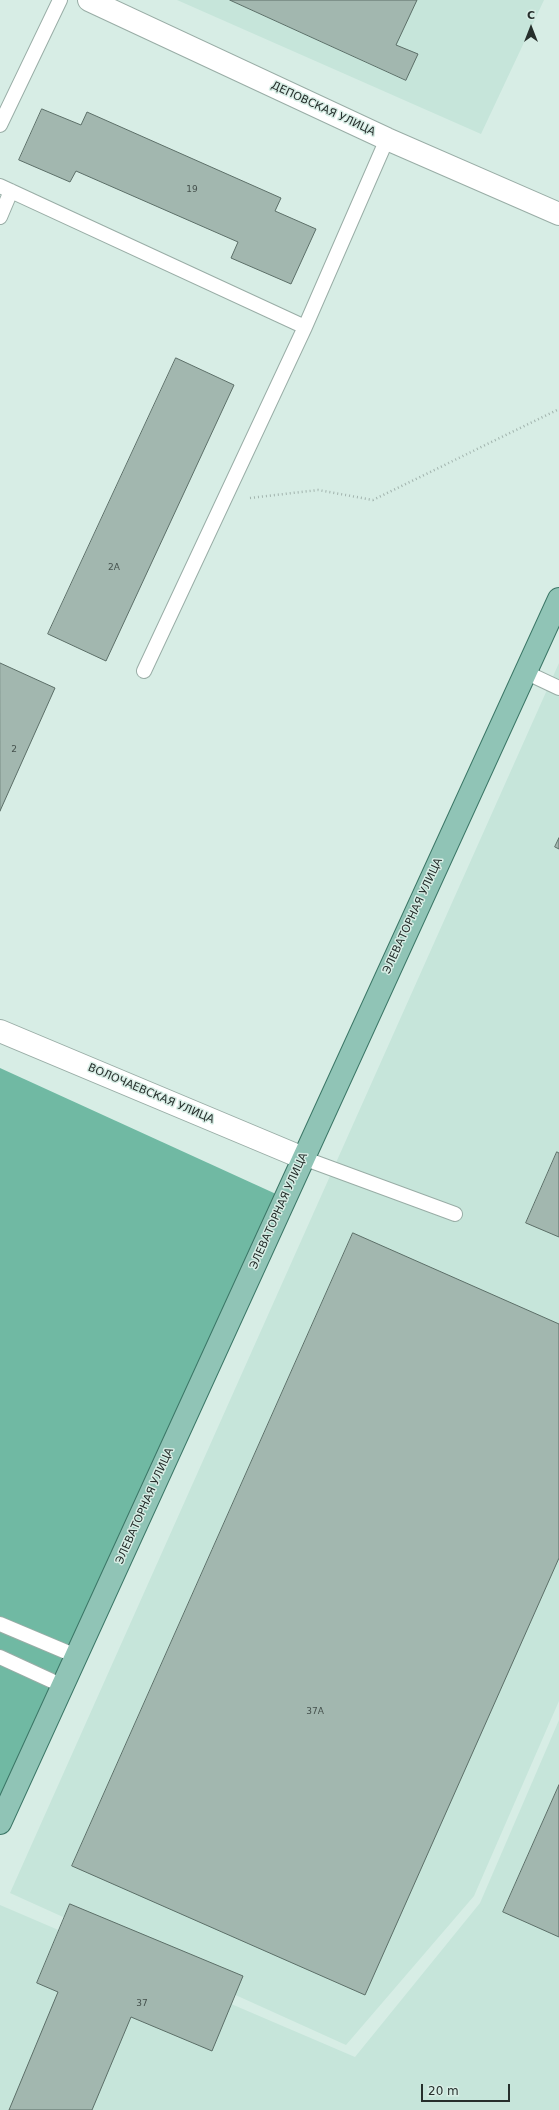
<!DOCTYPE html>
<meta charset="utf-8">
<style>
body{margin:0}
#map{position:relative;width:559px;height:2110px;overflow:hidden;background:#d7ede5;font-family:"DejaVu Sans",sans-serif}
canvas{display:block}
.north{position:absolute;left:511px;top:8px;width:40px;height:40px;-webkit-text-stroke:3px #d7ede5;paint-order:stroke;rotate:0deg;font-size:11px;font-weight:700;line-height:16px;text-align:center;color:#262f2c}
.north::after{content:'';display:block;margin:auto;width:14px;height:18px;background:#262f2c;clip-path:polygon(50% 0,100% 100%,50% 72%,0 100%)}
.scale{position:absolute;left:421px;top:2084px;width:89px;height:18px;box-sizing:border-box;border:2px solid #262f2c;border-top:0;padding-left:5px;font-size:12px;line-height:14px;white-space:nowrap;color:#262f2c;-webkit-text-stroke:3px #d7ede5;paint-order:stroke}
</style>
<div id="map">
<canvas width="559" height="2110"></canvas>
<div class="north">С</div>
<div class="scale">20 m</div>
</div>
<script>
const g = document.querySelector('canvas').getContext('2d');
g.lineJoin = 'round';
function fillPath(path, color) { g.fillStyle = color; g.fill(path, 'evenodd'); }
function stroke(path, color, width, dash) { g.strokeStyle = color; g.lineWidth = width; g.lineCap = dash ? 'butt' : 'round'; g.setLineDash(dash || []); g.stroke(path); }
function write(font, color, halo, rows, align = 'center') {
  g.font = font + ' "DejaVu Sans",sans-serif'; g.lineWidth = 3; g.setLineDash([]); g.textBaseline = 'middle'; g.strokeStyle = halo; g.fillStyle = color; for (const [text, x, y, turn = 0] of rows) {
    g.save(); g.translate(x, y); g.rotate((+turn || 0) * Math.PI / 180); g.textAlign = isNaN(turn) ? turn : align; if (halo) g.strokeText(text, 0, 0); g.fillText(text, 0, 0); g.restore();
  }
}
fillPath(new Path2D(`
 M177,0H544L481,134Z
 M559,663V1701L474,1896L346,2045L10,1893Z
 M559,1720V2110H0V1905L355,2057L480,1903Z`), '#c6e5da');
fillPath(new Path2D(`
 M0,1068L276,1194L0,1800Z`), '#70b9a3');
const building = new Path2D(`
 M230,0H417L396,45L418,54L406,80Z
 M42,109L81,125L87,112L281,198L275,211L316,229L291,284L231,258L238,242L76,171L70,182L19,160Z
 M176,358L234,385L106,661L48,634Z
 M0,663L55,688L0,811Z
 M559,838V849L555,847Z
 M557,1152L559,1153V1237L526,1223Z
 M353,1233L559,1324V1558L365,1995L72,1866Z
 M559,1785V1937L503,1912Z
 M70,1904L243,1976L212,2051L131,2017L92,2110H9L58,1992L37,1983Z`);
fillPath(building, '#a2b7af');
stroke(building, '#5c6f68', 1);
const service = new Path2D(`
 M0,125L60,0
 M0,186L305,327
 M0,217L11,191
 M144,671L305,327L387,139
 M525,672L559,688
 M303,1158L455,1214
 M0,1624L76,1656
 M0,1657L63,1686`);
const minor = new Path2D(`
 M89,0L387,139L559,214`);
const tertiary = new Path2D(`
 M0,1031L303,1158`);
const primary = new Path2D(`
 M0,1823L559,599`);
stroke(service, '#99ada6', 16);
stroke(minor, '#99ada6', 24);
stroke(tertiary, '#99ada6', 24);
stroke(primary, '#3b7666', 24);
stroke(new Path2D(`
 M250,498L318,490L373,500L559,409`), '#a1b3ad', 2.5, [1, 3]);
stroke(service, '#fff', 14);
stroke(minor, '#fff', 22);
stroke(tertiary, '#fff', 22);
stroke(primary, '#90c4b6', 22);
write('9px', '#45514d', null, [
 ["19",192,190],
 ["2А",114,568],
 ["2",14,750],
 ["37А",315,1712],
 ["37",142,2004]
]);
write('11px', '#262f2c', '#d7ede5', [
 ["ДЕПОВСКАЯ УЛИЦА",323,109,25],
 ["ЭЛЕВАТОРНАЯ УЛИЦА",413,916,-65],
 ["ВОЛОЧАЕВСКАЯ УЛИЦА",151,1094,23],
 ["ЭЛЕВАТОРНАЯ УЛИЦА",279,1211,-66],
 ["ЭЛЕВАТОРНАЯ УЛИЦА",145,1506,-66]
]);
</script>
